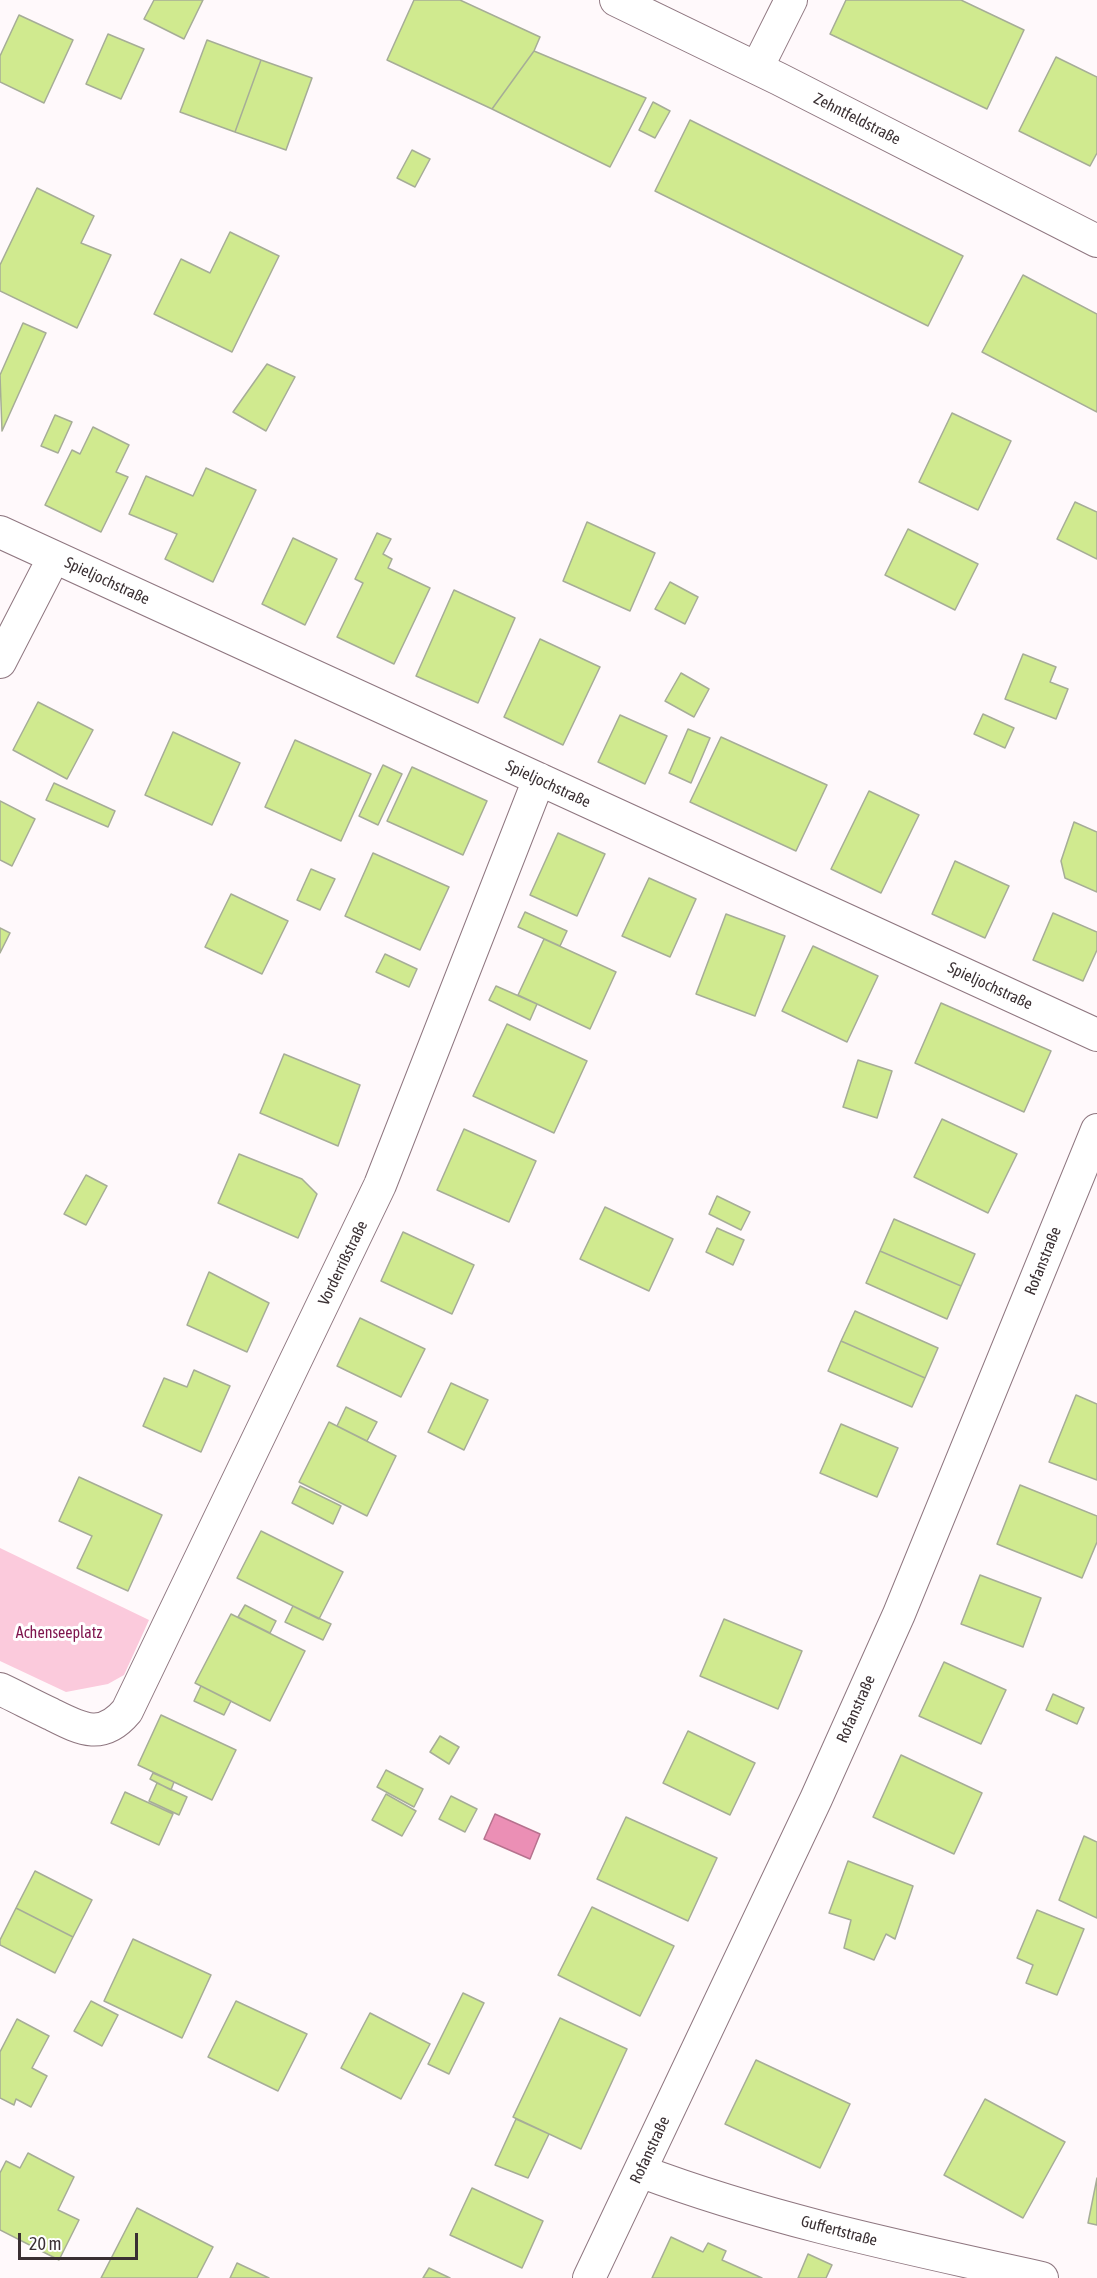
<!DOCTYPE html>
<meta charset="utf-8">
<style>
body{margin:0}
#map{position:relative;width:1097px;height:2278px;overflow:hidden;background:#fff9fb;font-family:"Asap Condensed",sans-serif}
canvas{display:block}
.scale{position:absolute;left:18px;top:2233px;width:120px;height:27px;box-sizing:border-box;border:3px solid #3a3033;border-top:0;padding-left:8px;font-size:18px;line-height:21px;white-space:nowrap;color:#3a3033;-webkit-text-stroke:4px #fff;paint-order:stroke}
</style>
<div id="map">
<canvas width="1097" height="2278"></canvas>
<div class="scale">20 m</div>
</div>
<script>
const g = document.querySelector('canvas').getContext('2d');
g.lineJoin = 'round';
function fillPath(path, color) { g.fillStyle = color; g.fill(path, 'evenodd'); }
function stroke(path, color, width, dash) { g.strokeStyle = color; g.lineWidth = width; g.lineCap = dash ? 'butt' : 'round'; g.setLineDash(dash || []); g.stroke(path); }
function write(font, color, halo, rows, align = 'center') {
  g.font = font + ' "Asap Condensed",sans-serif'; g.lineWidth = 6; g.setLineDash([]); g.textBaseline = 'middle'; g.strokeStyle = halo; g.fillStyle = color; for (const [text, x, y, turn = 0] of rows) {
    g.save(); g.translate(x, y); g.rotate((+turn || 0) * Math.PI / 180); g.textAlign = isNaN(turn) ? turn : align; if (halo) g.strokeText(text, 0, 0); g.fillText(text, 0, 0); g.restore();
  }
}
fillPath(new Path2D(`
 M0,1548L149,1620L124,1675L108,1684L66,1692L0,1661Z`), '#fbcadc');
const water = new Path2D(`
 M495,1814L540,1834L530,1859L484,1839Z`);
fillPath(water, '#eb8fb5');
stroke(water, '#b6728e', 1.5);
const building = new Path2D(`
 M154,0H203L184,39L144,19Z
 M414,0H460L540,37L534,51L492,109L387,60Z
 M846,0H961L1024,30L987,109L830,34Z
 M19,15L73,40L44,103L0,82V56Z
 M108,34L144,49L121,99L86,84Z
 M207,40L261,60L235,132L180,112Z
 M534,51L646,98L610,167L492,109Z
 M1056,57L1097,77V153L1090,166L1019,131Z
 M261,60L312,78L286,150L235,132Z
 M653,102L670,111L655,138L639,130Z
 M690,120L963,256L928,326L655,191Z
 M412,150L430,159L415,187L397,178Z
 M37,188L94,216L81,243L111,255L77,328L0,291V265Z
 M230,232L279,256L232,352L154,314L181,259L210,273Z
 M1023,275L1097,314V412L982,352Z
 M23,323L46,333L2,431L0,375Z
 M267,364L295,377L266,431L233,412Z
 M952,413L1011,441L978,510L919,482Z
 M55,415L72,422L58,453L41,446Z
 M93,427L129,445L116,472L128,477L101,532L45,505L72,450L80,454Z
 M206,468L256,490L213,582L165,559L177,534L129,514L146,476L193,496Z
 M1075,502L1097,512V559L1057,539Z
 M587,522L655,553L630,611L563,581Z
 M908,529L978,564L955,610L885,575Z
 M377,533L391,539L383,554L392,559L388,568L430,588L394,664L337,637L363,583L355,579Z
 M293,538L337,559L305,625L262,604Z
 M670,582L698,597L685,624L655,609Z
 M454,590L515,618L478,703L416,676Z
 M540,639L600,667L563,745L504,717Z
 M1023,654L1056,667L1050,682L1068,689L1056,719L1005,699Z
 M681,673L709,689L694,717L665,701Z
 M38,702L93,730L67,779L13,750Z
 M983,714L1014,728L1005,748L974,734Z
 M620,715L667,736L645,784L598,762Z
 M688,729L710,738L691,783L669,773Z
 M173,732L240,763L212,825L145,795Z
 M721,737L827,785L796,851L690,802Z
 M295,740L371,774L341,841L265,807Z
 M383,765L402,774L378,825L359,816Z
 M412,767L487,801L463,855L387,821Z
 M54,783L115,811L108,827L46,800Z
 M869,791L919,815L881,893L831,869Z
 M0,801L35,819L12,866L0,860Z
 M1074,822L1097,832V892L1065,878L1061,861Z
 M558,833L605,854L577,916L530,895Z
 M373,853L449,887L420,950L345,916Z
 M955,861L1009,886L985,938L932,914Z
 M311,869L335,879L320,910L297,900Z
 M649,878L696,899L670,957L622,936Z
 M231,894L288,921L262,974L205,947Z
 M525,912L567,931L560,946L518,927Z
 M1053,913L1097,932V950L1083,981L1033,960Z
 M726,914L785,936L755,1016L696,994Z
 M0,928L10,933L0,953Z
 M544,939L616,972L590,1029L518,995Z
 M813,946L878,976L847,1042L782,1011Z
 M385,954L417,969L409,987L376,972Z
 M496,986L537,1004L530,1020L489,1000Z
 M941,1003L1051,1051L1024,1112L915,1063Z
 M507,1024L587,1061L554,1133L473,1096Z
 M284,1054L360,1085L338,1146L260,1113Z
 M858,1060L892,1071L877,1118L843,1107Z
 M942,1119L1017,1154L988,1213L914,1177Z
 M464,1129L536,1161L509,1222L437,1190Z
 M239,1154L302,1179L317,1194L298,1238L218,1203Z
 M86,1175L107,1186L86,1225L64,1214Z
 M717,1196L750,1212L741,1230L709,1214Z
 M605,1207L673,1239L649,1291L580,1259Z
 M894,1219L975,1254L961,1286L880,1251Z
 M717,1228L744,1240L733,1265L706,1252Z
 M403,1232L474,1265L452,1314L381,1281Z
 M880,1251L961,1286L947,1319L866,1283Z
 M209,1272L269,1303L247,1352L187,1325Z
 M855,1311L938,1348L925,1378L841,1341Z
 M360,1318L425,1349L401,1397L337,1366Z
 M841,1341L925,1378L912,1407L828,1371Z
 M194,1370L230,1386L201,1452L143,1426L164,1378L187,1387Z
 M451,1383L488,1400L464,1450L428,1432Z
 M1076,1395L1097,1404V1480L1049,1462Z
 M346,1407L377,1422L367,1441L337,1426Z
 M329,1422L396,1456L367,1516L299,1482Z
 M841,1424L898,1448L877,1497L820,1473Z
 M79,1477L162,1515L128,1591L77,1568L92,1536L59,1521Z
 M1020,1485L1097,1516V1542L1082,1578L997,1544Z
 M300,1486L341,1506L333,1524L292,1503Z
 M261,1531L343,1572L319,1619L237,1578Z
 M980,1575L1041,1598L1023,1647L961,1624Z
 M245,1605L276,1621L270,1633L238,1617Z
 M293,1606L331,1624L323,1640L285,1622Z
 M231,1614L305,1651L270,1721L195,1683Z
 M724,1619L802,1651L778,1709L700,1676Z
 M944,1662L1006,1690L981,1744L919,1716Z
 M201,1686L231,1701L224,1715L194,1701Z
 M1053,1694L1084,1708L1077,1724L1046,1710Z
 M161,1715L236,1750L212,1800L138,1765Z
 M688,1731L755,1763L730,1815L663,1783Z
 M440,1736L459,1747L449,1764L430,1752Z
 M901,1755L982,1793L954,1854L873,1817Z
 M386,1770L423,1789L414,1807L377,1787Z
 M153,1773L174,1782L171,1790L150,1779Z
 M157,1783L187,1797L179,1815L149,1801Z
 M125,1792L173,1814L159,1845L111,1823Z
 M386,1794L416,1811L402,1836L372,1820Z
 M451,1796L477,1809L465,1832L439,1819Z
 M626,1817L717,1858L688,1921L597,1879Z
 M1084,1836L1097,1842V1918L1059,1900Z
 M848,1861L913,1886L895,1939L886,1934L874,1960L844,1948L851,1920L829,1913Z
 M35,1871L92,1900L73,1937L16,1908Z
 M592,1907L674,1946L640,2016L558,1975Z
 M16,1908L73,1937L55,1973L0,1945V1940Z
 M1037,1910L1084,1929L1057,1995L1026,1983L1033,1965L1017,1958Z
 M133,1939L211,1975L182,2038L104,2001Z
 M463,1993L484,2003L449,2074L428,2064Z
 M91,2001L118,2015L102,2046L74,2031Z
 M236,2001L307,2034L278,2091L208,2057Z
 M370,2013L430,2044L401,2099L341,2068Z
 M560,2018L627,2049L581,2149L513,2117Z
 M17,2019L49,2036L32,2068L47,2076L31,2107L16,2099L14,2105L0,2098V2052Z
 M756,2060L850,2104L820,2168L725,2124Z
 M985,2099L1065,2142L1023,2218L944,2175Z
 M516,2119L549,2134L528,2178L495,2165Z
 M28,2153L74,2177L58,2210L79,2220L59,2260L0,2230V2173L6,2161L20,2168Z
 M1097,2178V2225L1088,2223Z
 M472,2188L543,2221L522,2268L450,2235Z
 M137,2208L213,2247L197,2278H101Z
 M671,2237L703,2252L708,2243L726,2251L722,2260L762,2278H652Z
 M808,2254L832,2265L826,2278H798Z
 M237,2263L269,2278H230Z
 M429,2268L450,2278H423Z`);
fillPath(building, '#d0ea8f');
stroke(building, '#a6ad97', 1.5);
const street = new Path2D(`
 M616,0L779,79L1097,241
 M757,68L791,0
 M0,532L1097,1035
 M0,662L54,557
 M0,1689C17,1697 34,1706 51,1714C81,1729 102,1741 127,1711L380,1185L539,779
 M640,2171C770,2220 906,2248 1042,2278
 M589,2278L816,1799L899,1614L1097,1130`);
stroke(street, '#8f7780', 34);
stroke(street, '#fff', 32);
write('16px', '#3a3033', '#fff', [
 ["Zehntfeldstraße",857,119,27],
 ["Spieljochstraße",107,581,25],
 ["Spieljochstraße",548,784,25],
 ["Spieljochstraße",990,986,25],
 ["Rofanstraße",1043,1261,-68],
 ["Vorderrißstraße",343,1263,-64],
 ["Rofanstraße",856,1709,-66],
 ["Rofanstraße",650,2150,-65],
 ["Guffertstraße",839,2231,15]
]);
write('16px', '#7f154e', '#fff', [
 ["Achenseeplatz",59,1633]
]);
</script>
